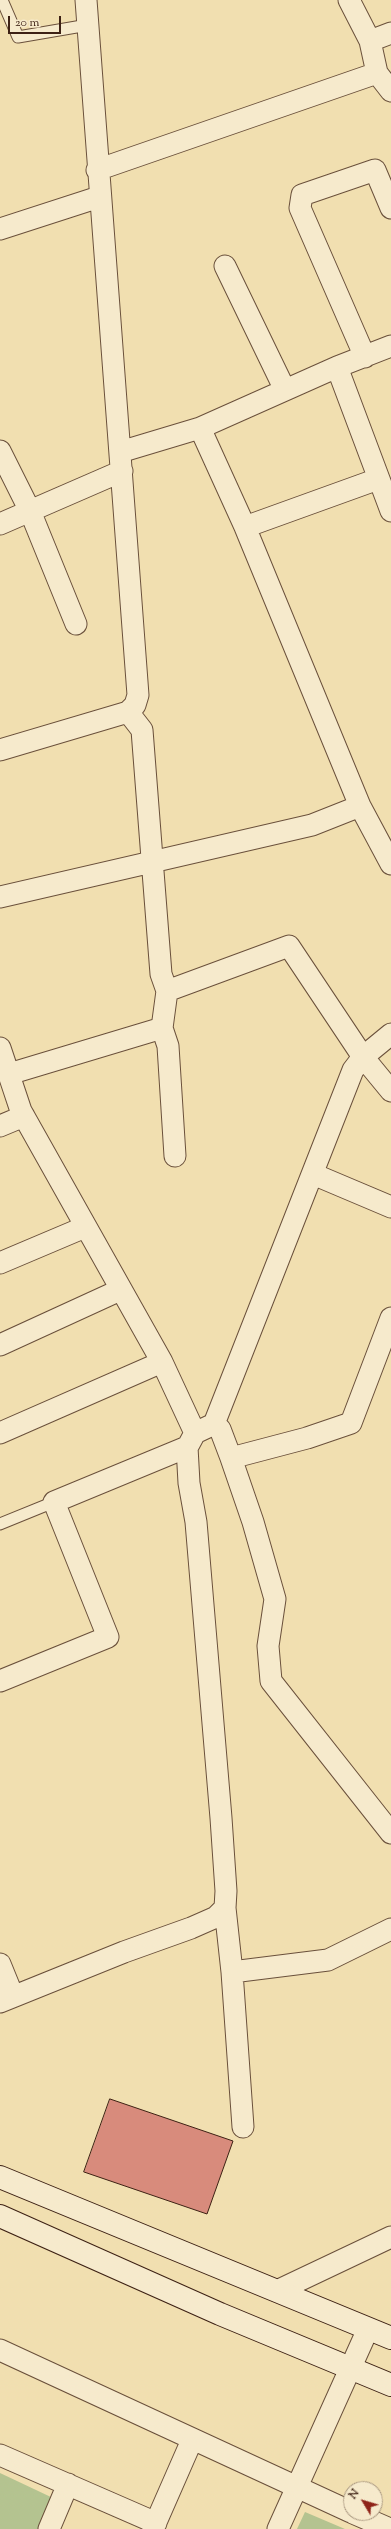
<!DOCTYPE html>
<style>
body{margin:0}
#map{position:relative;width:391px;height:2529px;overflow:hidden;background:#f1dfb0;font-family:"Sorts Mill Goudy",serif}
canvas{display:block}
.north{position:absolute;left:343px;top:2481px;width:40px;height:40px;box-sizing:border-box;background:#f6eacc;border:1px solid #ac9a82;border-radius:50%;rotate:308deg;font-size:11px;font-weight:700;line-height:16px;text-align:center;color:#3d2114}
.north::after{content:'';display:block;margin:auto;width:14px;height:18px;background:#8f2418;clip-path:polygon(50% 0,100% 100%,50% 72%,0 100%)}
.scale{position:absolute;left:8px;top:16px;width:53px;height:18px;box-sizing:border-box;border:2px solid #3d2114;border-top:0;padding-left:5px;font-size:12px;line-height:14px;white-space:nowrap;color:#3d2114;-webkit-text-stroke:3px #f6eacc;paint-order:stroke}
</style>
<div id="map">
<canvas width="391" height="2529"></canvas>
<div class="north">N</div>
<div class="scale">20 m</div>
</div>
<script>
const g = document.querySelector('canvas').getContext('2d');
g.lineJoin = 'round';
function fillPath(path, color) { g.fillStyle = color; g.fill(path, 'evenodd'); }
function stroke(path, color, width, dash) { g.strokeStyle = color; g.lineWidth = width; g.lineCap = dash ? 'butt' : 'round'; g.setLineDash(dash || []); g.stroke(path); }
fillPath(new Path2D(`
 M0,2473L53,2498L39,2529H0Z
 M305,2512L345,2529H297Z`), '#b4c390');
const building = new Path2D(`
 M110,2099L233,2141L207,2214L84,2172Z`);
fillPath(building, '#d88b7c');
stroke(building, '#3d2114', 1);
const lane = new Path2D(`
 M2,0L18,37L88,25
 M0,1524L54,1502`);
const street = new Path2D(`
 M349,0L370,41L377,73L391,91
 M370,41L391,33
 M97,170L377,73
 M0,229L99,197
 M225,266L285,390
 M365,357L300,208L302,195L375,170L391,208
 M337,367L391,511
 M200,428L245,527L360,806L391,864
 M0,451L30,511L76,624
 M120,452L200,428L337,367L391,346
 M0,524L122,471
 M245,527L378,479
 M128,712L142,730L161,974L167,991L162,1028L168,1046L175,1156
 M0,750L128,712L135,705L138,695L86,0
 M0,897L312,825L360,806
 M167,991L289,946L363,1057L391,1091
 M0,1048L21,1111L162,1362
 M9,1074L162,1028
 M0,1126L24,1116
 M313,1174L391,1207
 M0,1263L85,1227
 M0,1345L120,1290
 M214,1424L220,1429L231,1458L253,1522L275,1599L268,1646L271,1681L391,1833
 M0,1433L162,1362L195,1433L188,1446
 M195,1433L214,1424L353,1070L363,1057L391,1034
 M231,1458L307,1438L351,1423L391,1318
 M0,1681L108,1637L54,1502L187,1447L189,1483L196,1522L221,1818L226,1891L225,1908L216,1917L191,1928L124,1952L0,2002
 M225,1908L232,1972L328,1960L391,1929
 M0,1964L13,1996
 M232,1972L243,2127
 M277,2291L391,2237
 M0,2350L351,2512
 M0,2455L156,2523
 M353,2513L390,2529
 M49,2529L68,2484
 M153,2529L192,2440
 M278,2529L368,2329`);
const secondary = new Path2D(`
 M0,2177L391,2338
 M0,2216L220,2314L391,2385`);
stroke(lane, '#6a503b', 13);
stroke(street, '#6a503b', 23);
stroke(secondary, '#3d2114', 24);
stroke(lane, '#f6eacc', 11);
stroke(street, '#f6eacc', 21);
stroke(secondary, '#f6eacc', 22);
</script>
